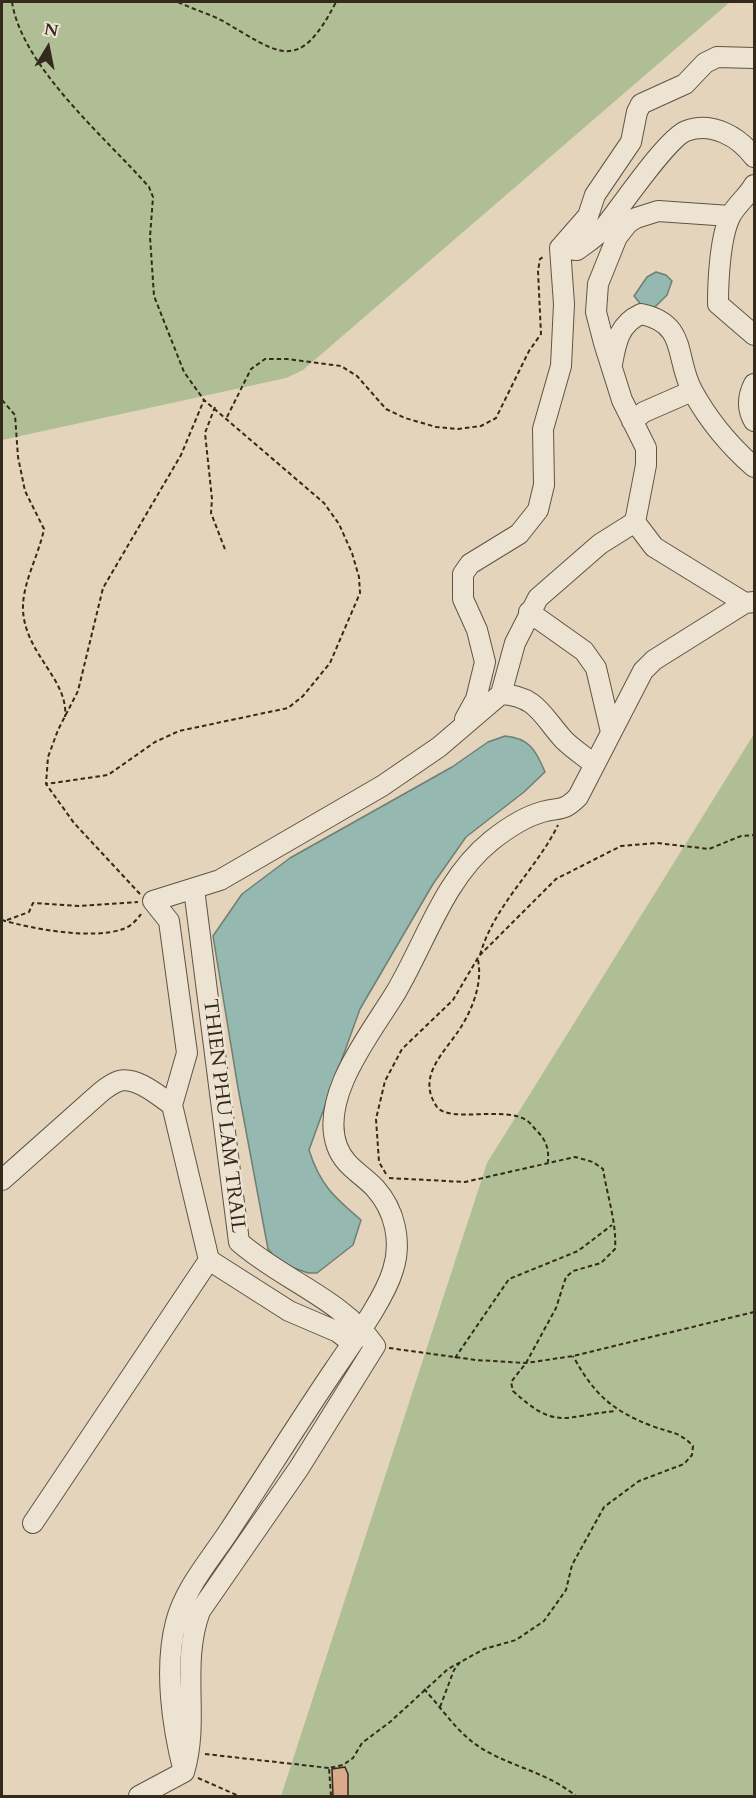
<!DOCTYPE html>
<style>
body{margin:0}
#map{position:relative;width:756px;height:1798px;overflow:hidden;background:#e4d4bb;font-family:Cardo,serif}
canvas{display:block}
.frame{position:absolute;inset:0;border:3px solid #342a1c;pointer-events:none}
.north{position:absolute;left:18px;top:18px;width:60px;height:60px;-webkit-text-stroke:4px #ede3d3;paint-order:stroke;rotate:10deg;font-size:16px;font-weight:700;line-height:24px;text-align:center;color:#342a1c}
.north::after{content:'';display:block;margin:auto;width:21px;height:27px;background:#342a1c;clip-path:polygon(50% 0,100% 100%,50% 72%,0 100%)}
</style>
<div id="map">
<canvas width="756" height="1798"></canvas>
<div class="frame"></div>
<div class="north">N</div>
</div>
<script>
const g = document.querySelector('canvas').getContext('2d');
g.lineJoin = 'round';
function fillPath(path, color) { g.fillStyle = color; g.fill(path, 'evenodd'); }
function stroke(path, color, width, dash) { g.strokeStyle = color; g.lineWidth = width; g.lineCap = dash ? 'butt' : 'round'; g.setLineDash(dash || []); g.stroke(path); }
function write(font, color, halo, rows, align = 'center') {
  g.font = font + ' Cardo,serif'; g.lineWidth = 5; g.setLineDash([]); g.textBaseline = 'middle'; g.strokeStyle = halo; g.fillStyle = color; for (const [text, x, y, turn = 0] of rows) {
    g.save(); g.translate(x, y); g.rotate((+turn || 0) * Math.PI / 180); g.textAlign = isNaN(turn) ? turn : align; if (halo) g.strokeText(text, 0, 0); g.fillText(text, 0, 0); g.restore();
  }
}
fillPath(new Path2D(`
 M2,2H730L303,370L286,378L2,440Z
 M754,734V1796H281L487,1163Z`), '#afbe94');
const water = new Path2D(`
 M656,272L666,275L672,281L667,295L654,308L643,307L634,296L647,277Z
 M505,736C529,738 536,750 545,772L524,792L466,837L433,884L360,1009L309,1150C320,1185 334,1197 361,1220L353,1245L317,1273H308L280,1263L268,1249L238,1088L213,936L242,894L290,858L452,767L488,742Z`);
fillPath(water, '#95b8b1');
stroke(water, '#6e7f75', 1.5);
const building = new Path2D(`
 M345,1767L348,1774V1797H333L332,1769Z`);
fillPath(building, '#dba98c');
stroke(building, '#342a1c', 1.5);
const minor = new Path2D(`
 M754,185C748,196 737,204 731,215C720,235 718,281 718,304L754,335
 M560,248L588,216L595,195L631,142L637,112L641,104L685,84L705,63L717,57L754,58
 M560,248L577,250C585,244 595,238 602,230C619,210 666,139 686,131C712,121 739,137 754,157
 M612,364C616,342 619,324 641,314C689,324 674,359 693,392C709,421 730,446 754,467
 M754,384C748,396 747,409 754,421
 M632,421L644,412L692,391
 M635,522L654,547L745,603
 M529,612L584,651L596,668L611,732
 M501,694C537,696 542,716 564,740C573,749 584,756 594,764
 M465,719L476,699L485,662L477,630L463,599V574L470,564L519,534L538,510L544,485L543,429L561,366L564,304L560,248
 M172,1105L187,1053L169,921L153,901L220,880L382,786L439,747L501,694L515,643L538,598L600,544L635,522L646,465V448L622,400L604,343L596,312L598,284L617,237L628,223L636,218L658,211L730,216
 M2,1180L101,1092C106,1088 113,1083 119,1081C136,1076 159,1096 172,1105L209,1260L289,1311L338,1332L352,1343
 M33,1523L209,1260
 M184,1772C172,1726 164,1668 176,1622C185,1588 210,1560 229,1531C264,1478 298,1423 334,1370C352,1343 384,1300 393,1270C402,1242 395,1210 375,1188C362,1174 344,1166 337,1146C319,1096 372,1032 396,992C426,941 444,879 491,841C506,829 524,817 542,812C560,807 563,812 578,797L643,671L654,660L745,603L754,602
 M139,1796L184,1772C200,1719 180,1666 200,1611L299,1468L375,1346C343,1300 281,1279 239,1242L194,889`);
stroke(minor, '#605444', 22);
stroke(new Path2D(`
 M12,2C22,67 106,138 149,187L153,197L150,237L154,296L184,372L204,400L324,503L339,524L352,553L359,577L360,593L330,663L303,696L288,708L179,731L155,742L108,775L46,784
 M178,2C192,9 207,13 221,20C279,53 298,76 336,2
 M2,400L15,415L18,457L25,491L44,529C39,555 22,583 23,610C25,654 69,680 65,717
 M215,407L205,433L212,499L211,513L226,552
 M227,417L251,369L265,359H287L341,366L357,376L386,409L405,418L436,427L458,429L481,426L496,418L529,351L541,334L538,271L540,259L543,257
 M140,894L74,823L46,784L48,757L58,730L78,691L103,588L181,455L204,400
 M2,920C32,929 93,940 123,929C130,927 137,920 141,914
 M7,920L29,912L33,903L79,906L138,902
 M480,955C494,905 536,870 558,825
 M478,960C483,985 471,1013 457,1033C441,1056 417,1078 437,1107C449,1123 506,1106 526,1120C530,1122 533,1127 536,1130C546,1140 549,1148 548,1162
 M386,1174L379,1162L376,1119L385,1081L402,1049L453,1000L479,956L556,879L621,846L657,843L709,849L741,836L754,835
 M389,1178L465,1182L575,1157L593,1162L603,1169C607,1195 617,1224 615,1249L601,1263L573,1271L566,1277L556,1308L526,1363L511,1382L513,1391C557,1431 562,1416 616,1411
 M389,1348L476,1360L526,1363L573,1356L754,1312
 M455,1358L509,1279L578,1251L612,1225
 M424,1689C439,1705 453,1726 470,1740C500,1765 543,1769 576,1796
 M440,1707L454,1670L461,1661
 M205,1754L329,1768
 M198,1778L239,1796
 M331,1796L329,1768L343,1765L353,1758L362,1743L390,1722L448,1669L484,1649L516,1640L544,1621L566,1590L572,1565L604,1507L639,1481L684,1464L692,1455L693,1446C679,1431 670,1433 652,1426C611,1410 594,1394 573,1356`), '#342a1c', 2, [4.5, 3]);
stroke(minor, '#ede3d3', 20);
write('20px', '#342a1c', '#ede3d3', [
 ["THIEN PHU LAM TRAIL",223,1116,83]
]);
</script>
